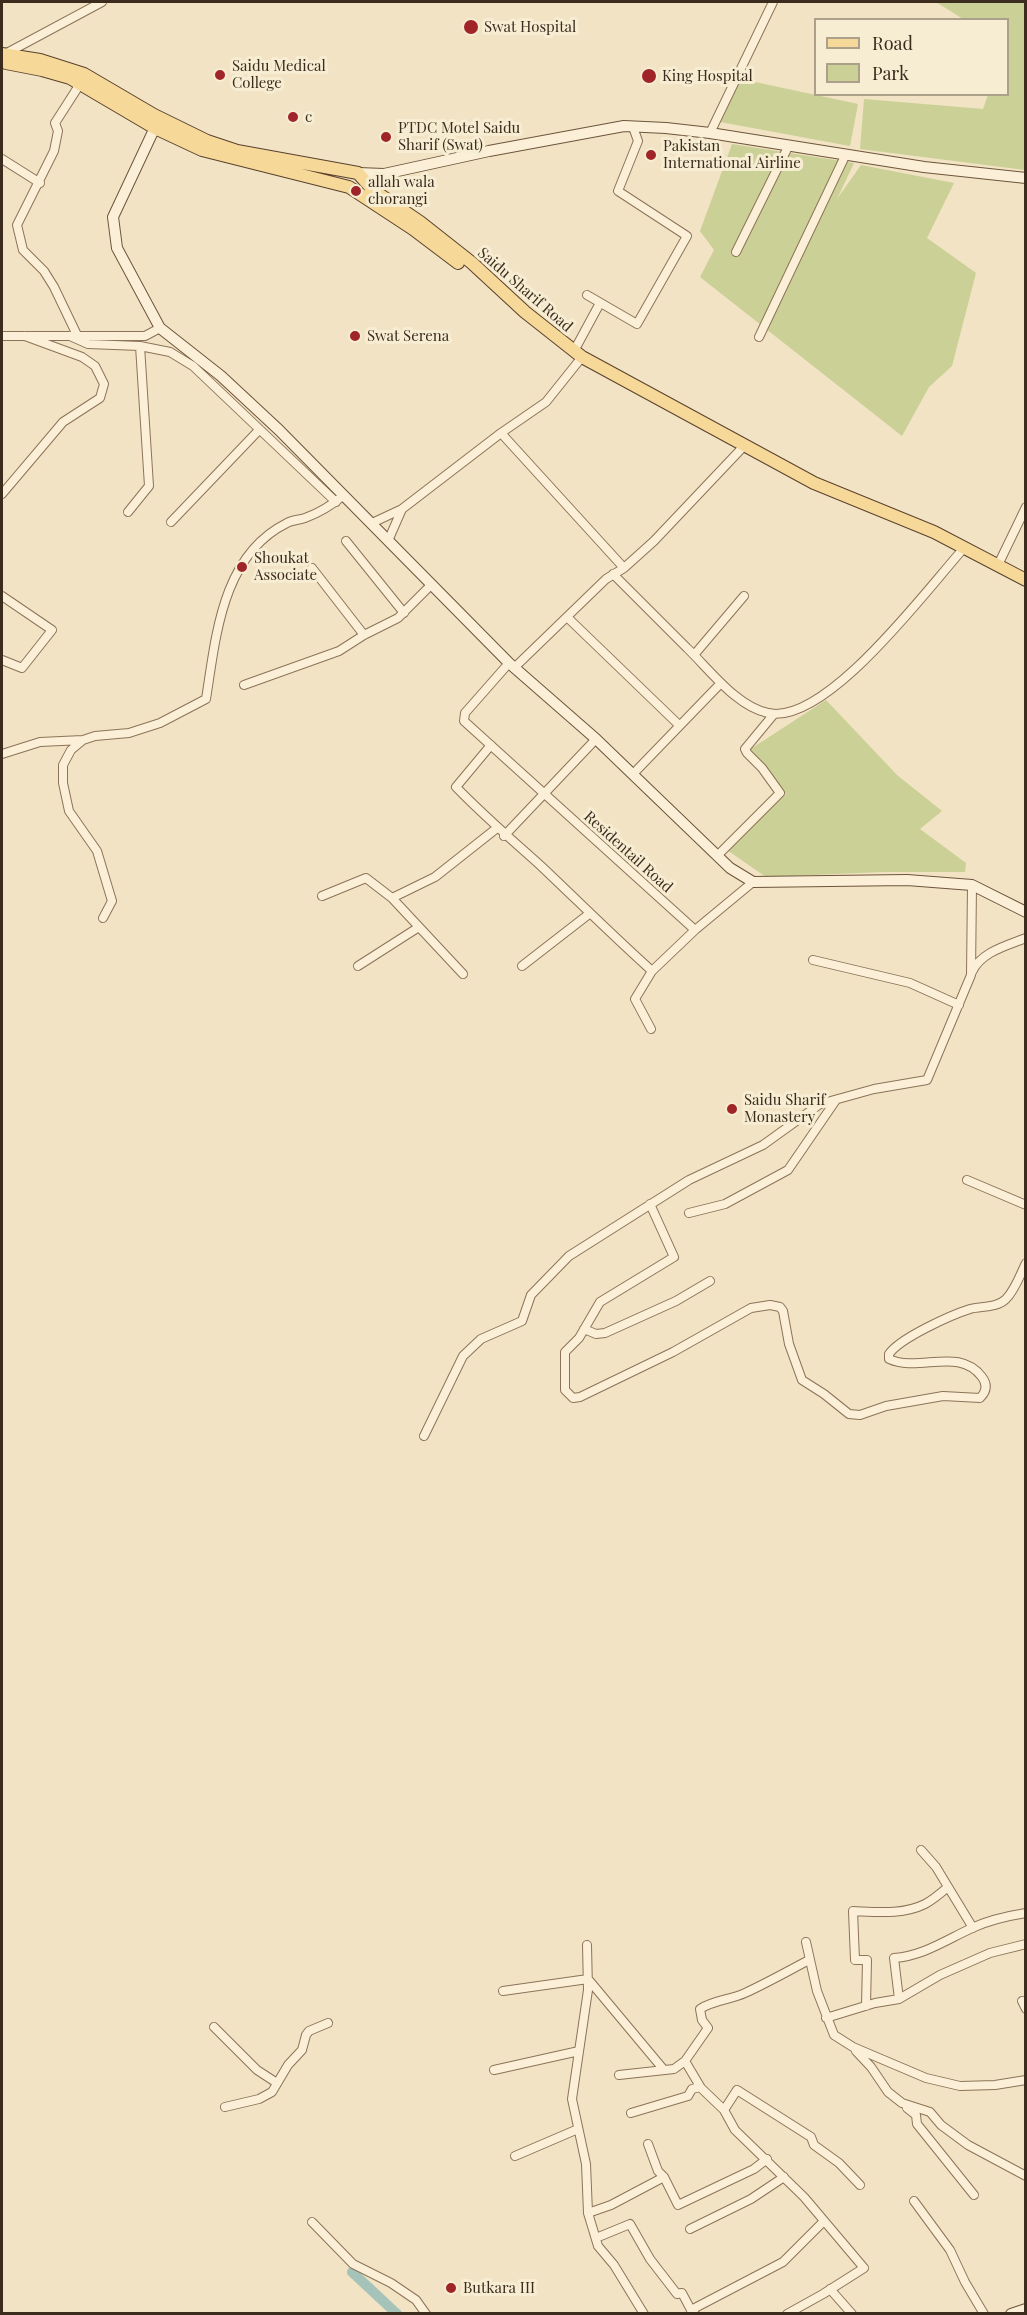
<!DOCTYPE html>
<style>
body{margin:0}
#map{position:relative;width:1027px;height:2315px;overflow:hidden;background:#f1e3c3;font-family:"Playfair Display",serif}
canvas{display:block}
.frame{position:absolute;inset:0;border:3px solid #3b2c1e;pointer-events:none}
.legend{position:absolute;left:814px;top:18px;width:195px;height:78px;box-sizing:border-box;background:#f7edd3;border:2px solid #aca08b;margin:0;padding:8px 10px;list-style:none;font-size:18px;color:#3b2c1e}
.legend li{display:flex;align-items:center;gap:12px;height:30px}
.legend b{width:30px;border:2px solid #aca08b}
</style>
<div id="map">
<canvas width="1027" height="2315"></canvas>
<div class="frame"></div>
<ul class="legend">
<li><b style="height:8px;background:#f6d899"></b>Road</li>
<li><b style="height:16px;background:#cad096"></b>Park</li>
</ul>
</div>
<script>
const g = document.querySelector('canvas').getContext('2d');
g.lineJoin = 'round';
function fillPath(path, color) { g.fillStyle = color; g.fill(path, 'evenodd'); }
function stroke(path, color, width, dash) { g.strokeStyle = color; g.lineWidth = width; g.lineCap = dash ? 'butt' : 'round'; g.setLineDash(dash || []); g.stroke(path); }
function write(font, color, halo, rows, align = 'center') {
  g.font = font + ' "Playfair Display",serif'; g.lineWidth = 6; g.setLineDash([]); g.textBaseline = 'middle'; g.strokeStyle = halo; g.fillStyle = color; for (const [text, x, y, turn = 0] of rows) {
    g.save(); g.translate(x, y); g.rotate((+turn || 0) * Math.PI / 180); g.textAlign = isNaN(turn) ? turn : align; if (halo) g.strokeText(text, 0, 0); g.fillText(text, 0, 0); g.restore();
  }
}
fillPath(new Path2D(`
 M936,2H1025V170L860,149L864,99L983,109L988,95L1008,94V20L963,19Z
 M741,79L858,104L850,146L720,122Z
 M732,144L854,163L837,199L861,165L954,183L927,238L976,273L952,366L929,387L902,436L700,277L714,250L700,231Z
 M826,700L897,775L942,811L920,829L966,863L965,872H882L766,877L727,850L786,794L749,750Z`), '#cad096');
stroke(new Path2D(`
 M352,2272L397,2314`), '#a6c3ba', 10);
const street = new Path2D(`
 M5,54L102,2
 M710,133L773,2
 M2,159L40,183
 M736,252L789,145
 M587,295L637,324L687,236L618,191L638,141L633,127
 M77,335L54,287L44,271L23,250L17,225L54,151L58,131L55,123L80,84
 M2,336H145L160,328
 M70,336L88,344L140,346L170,352L193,366L336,502
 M759,337L846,154
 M574,351L600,303
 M501,433L624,568
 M2,494L63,422L100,398L104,384L95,366L82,357L25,336
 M128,512L149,486L140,346
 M171,522L259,430
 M372,523L402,509L501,433L546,402L582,357
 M346,541L404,613
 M388,541L402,509
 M998,565L1026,507
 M312,568L364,635
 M613,574C638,599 662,623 687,648C709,669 737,707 768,713C826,726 927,589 964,548
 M2,596L52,630L22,668L2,660
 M568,618L679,725
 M694,655L744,596
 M509,663L465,713L464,721L695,930
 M514,668L606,579L624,568L654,541L744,446
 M244,685L339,651L364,635L398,618L430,586
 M491,745L456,787C483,815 512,840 541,866C578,901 614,937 652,971
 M2,754L40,742L83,740
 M633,774L721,683
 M504,836L596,739
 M717,856L780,793L762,768L747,753L745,749L774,714
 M322,896L366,878L392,898L463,974
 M392,898L435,877L497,828
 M103,918L112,901L97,851L69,811L63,783V765L71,750L83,740L95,736L129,733L160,723L206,699C216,636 222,555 287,523C292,520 299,520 305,518C319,513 332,505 344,495
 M813,960L910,983L959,1005
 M358,966L419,927
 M522,966L589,914
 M972,972C981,952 1006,946 1026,938
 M651,1029L635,999L652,971L695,930L753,882
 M967,1180L1026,1205
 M650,1204L674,1257L600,1302L579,1338L565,1352V1390L573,1398L580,1397L673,1352L751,1308L770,1305L780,1307L783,1311L789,1344L802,1380L824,1394L849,1414L860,1415L886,1406L943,1396L980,1398C986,1392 988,1385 982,1377C959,1346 919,1373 889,1359V1354C900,1338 951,1315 970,1309C981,1306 997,1308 1006,1299C1015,1290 1020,1275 1026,1263
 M689,1213L725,1204L788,1170L836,1100
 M584,1329L596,1334L605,1333L676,1301L710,1281
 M424,1436L463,1356L481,1339L522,1321L531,1295L569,1256L689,1180L763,1145L820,1104L874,1089L927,1080L971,975L972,885
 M921,1850L936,1867L973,1928
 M806,1942L817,1991L834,2035L853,2047L926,2078L960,2086L995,2085L1026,2080
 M587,1945L588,1990L572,2099L586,2164L588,2213L598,2246L614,2265L644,2314
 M503,1991L588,1979L664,2070
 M899,1999L894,1958C923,1956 946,1940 972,1928C989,1920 1007,1916 1026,1913
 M1022,2001L1026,2009
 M866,2006L867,1960H855L853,1911C877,1912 903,1915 925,1904C933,1900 941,1893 948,1887
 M826,2018L875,2003L899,1999L940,1975L990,1953L1026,1944
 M214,2027L257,2070L277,2083
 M856,2051L871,2067L888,2092L902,2103L930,2112L941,2125L968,2145L1026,2176
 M685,2061L701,2088L724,2110L735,2130L804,2197L864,2268L823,2294L787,2314
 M494,2070L579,2051
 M619,2075L674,2069L685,2061L708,2028L702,2020L700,2009C714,2000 730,2000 745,1993C767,1983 788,1971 809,1960
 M225,2107L259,2099L272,2092L288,2065L302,2050L306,2035L309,2031L328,2023
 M907,2108L916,2115L917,2124L974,2195
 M724,2110L737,2090L811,2137L814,2145L839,2163L860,2185
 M631,2113L688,2096L692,2089L700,2087
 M648,2144L658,2171L664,2177L678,2205L754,2169L767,2159
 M515,2156L578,2129
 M914,2201L950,2250L965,2282L984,2314
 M588,2213L611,2205L664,2177
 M312,2222L353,2264L391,2283L416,2300L426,2314
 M690,2229L751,2199L784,2177
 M596,2238L630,2224L650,2259L677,2294L682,2293L691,2310
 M830,2289L852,2314
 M695,2314L691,2310L783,2262L824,2221`);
const secondary = new Path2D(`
 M158,121L113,217L117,248L160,328L221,376L279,430L509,663L596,739L730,868L753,882L907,880L972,885L1026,912
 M358,173L384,174L489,151L624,126L666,128L710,133L924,167L1026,178
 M1011,2314L1026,2309`);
const primary = new Path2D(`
 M2,54L40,60L84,74L154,115L207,141L237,151L358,173L373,190L420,222L472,263L525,312L582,357L814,483L934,532L1026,580
 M6,63L42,70L70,78L155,128L202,150L349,187L413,229L458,263`);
stroke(street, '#8c7359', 10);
stroke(secondary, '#6e543c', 12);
stroke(primary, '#5a412d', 14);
stroke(street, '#fbf0d7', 8);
stroke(secondary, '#fbf0d7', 10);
stroke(primary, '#f6d899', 12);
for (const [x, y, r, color] of [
 [471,27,8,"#9f2528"],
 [220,75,6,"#9f2528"],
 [649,76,8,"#9f2528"],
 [293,117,6,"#9f2528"],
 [386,137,6,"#9f2528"],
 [651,155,6,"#9f2528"],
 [356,191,6,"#9f2528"],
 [355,336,6,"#9f2528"],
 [242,567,6,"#9f2528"],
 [732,1109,6,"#9f2528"],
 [451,2288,6,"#9f2528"]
]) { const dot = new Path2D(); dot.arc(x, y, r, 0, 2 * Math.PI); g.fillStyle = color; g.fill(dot); stroke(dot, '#f7edd3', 2); }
write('15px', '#3b2c1e', '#f7edd3', [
 ["Swat Hospital",484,27],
 ["Saidu Medical",232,66],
 ["College",232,83],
 ["King Hospital",662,76],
 ["c",305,117],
 ["PTDC Motel Saidu",398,128],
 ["Sharif (Swat)",398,145],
 ["Pakistan",663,146],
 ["International Airline",663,163],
 ["allah wala",368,182],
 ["chorangi",368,199],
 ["Swat Serena",367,336],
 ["Shoukat",254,558],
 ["Associate",254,575],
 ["Saidu Sharif",744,1100],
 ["Monastery",744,1117],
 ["Butkara III",463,2288]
], 'left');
write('15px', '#3b2c1e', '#f7edd3', [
 ["Saidu Sharif Road",525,290,41],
 ["Residentail Road",628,852,42]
]);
</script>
